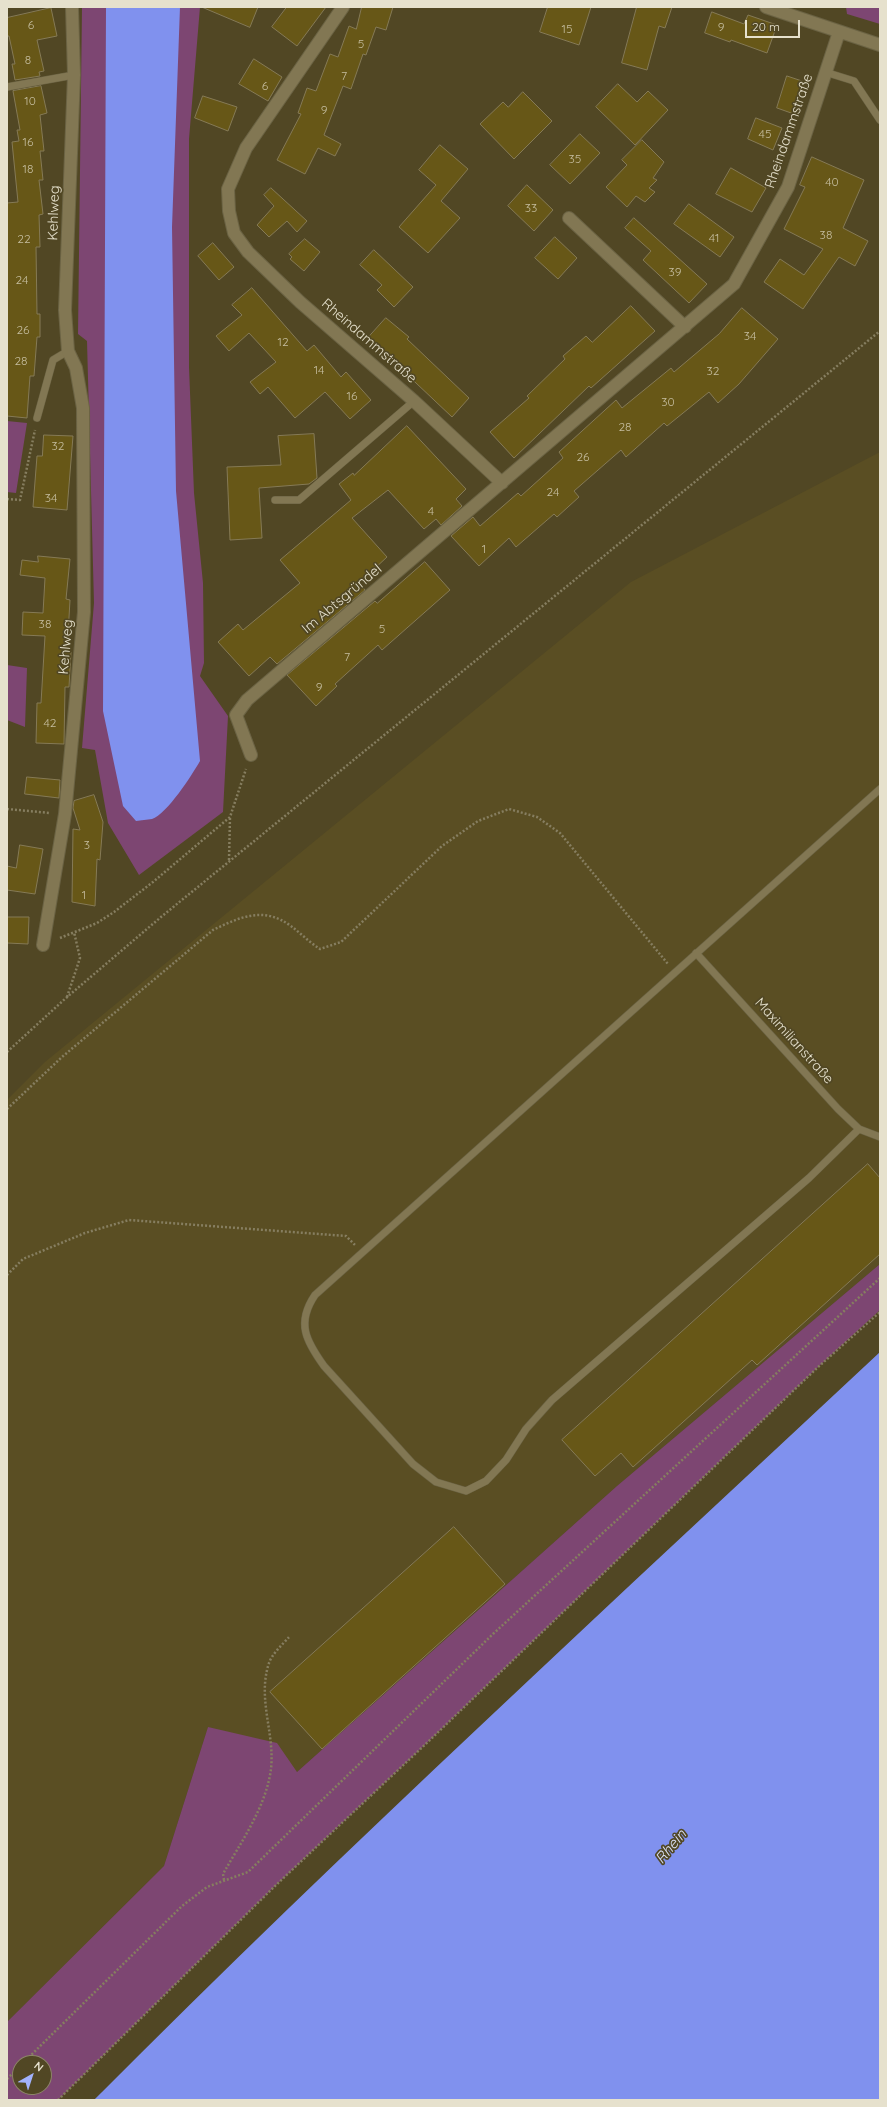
<!DOCTYPE html>
<meta charset="utf-8">
<style>
body{margin:0}
#map{position:relative;width:887px;height:2107px;overflow:hidden;background:#514724;font-family:Quicksand,sans-serif}
canvas{display:block}
.frame{position:absolute;inset:0;border:8px solid #e6e1cd;pointer-events:none}
.north{position:absolute;left:12px;top:2055px;width:40px;height:40px;box-sizing:border-box;background:#514724;border:1px solid #8d8568;border-radius:50%;rotate:39deg;font-size:11px;font-weight:700;line-height:16px;text-align:center;color:#e6e1cd}
.north::after{content:'';display:block;margin:auto;width:14px;height:18px;background:#a2b2fd;clip-path:polygon(50% 0,100% 100%,50% 72%,0 100%)}
.scale{position:absolute;left:745px;top:20px;width:55px;height:18px;box-sizing:border-box;border:2px solid #e6e1cd;border-top:0;padding-left:5px;font-size:12px;line-height:14px;white-space:nowrap;color:#e6e1cd;-webkit-text-stroke:3px #514724;paint-order:stroke}
</style>
<div id="map">
<canvas width="887" height="2107"></canvas>
<div class="frame"></div>
<div class="north">N</div>
<div class="scale">20 m</div>
</div>
<script>
const g = document.querySelector('canvas').getContext('2d');
g.lineJoin = 'round';
function fillPath(path, color) { g.fillStyle = color; g.fill(path, 'evenodd'); }
function stroke(path, color, width, dash) { g.strokeStyle = color; g.lineWidth = width; g.lineCap = dash ? 'butt' : 'round'; g.setLineDash(dash || []); g.stroke(path); }
function write(font, color, halo, rows, align = 'center') {
  g.font = font + ' Quicksand,sans-serif'; g.lineWidth = 3.5; g.setLineDash([]); g.textBaseline = 'middle'; g.strokeStyle = halo; g.fillStyle = color; for (const [text, x, y, turn = 0] of rows) {
    g.save(); g.translate(x, y); g.rotate((+turn || 0) * Math.PI / 180); g.textAlign = isNaN(turn) ? turn : align; if (halo) g.strokeText(text, 0, 0); g.fillText(text, 0, 0); g.restore();
  }
}
fillPath(new Path2D(`
 M880,452V1264L617,1486L297,1772L208,1727L164,1866L7,2022V1100L45,1062L631,582Z`), '#5a4e23');
fillPath(new Path2D(`
 M82,7H200L189,139V367L194,493L203,583L204,663L200,676L228,716L223,812L139,875L108,823L95,750L82,748L94,603L87,341L78,334Z
 M846,7H880V24L847,14Z
 M7,421L27,423L16,493L7,492Z
 M7,665L27,668L25,727L7,720Z
 M880,1264V1310L817,1368L431,1739L275,1886L58,2100H7V2022L164,1866L208,1727L277,1743L297,1772L617,1486ZM20,2063H44V2087H20Z`), '#7d4672');
fillPath(new Path2D(`
 M106,7H180L172,227L176,491L200,761C192,775 167,814 152,819C147,820 141,820 136,821L123,806L103,711Z
 M880,1352V2100H94C349,1844 616,1599 880,1352Z`), '#8091ee');
const building = new Path2D(`
 M202,7H258L250,27Z
 M287,7H326L297,46L272,27Z
 M362,7H393L386,30L376,27L366,55L363,54L351,89L343,86L324,135L341,144L335,156L318,148L305,174L277,160L301,114L298,113L307,88L316,91L330,54L338,57L349,26L356,29Z
 M548,7H591L579,45L540,32Z
 M637,7H672L665,28L659,26L647,70L622,63Z
 M51,8L57,36L37,40L44,71L39,72L40,76L15,80L12,64H15L9,36H7V18Z
 M712,12L744,24L748,15L777,25L767,53L731,40L730,42L705,33Z
 M254,59L282,77L268,101L239,84Z
 M787,76L805,82L794,114L777,108Z
 M618,84L637,102L648,91L668,110L635,145L596,107Z
 M41,86L47,113L40,115L44,151H40L43,180H39L43,214L39,215L40,247H36L37,314H40V337H37L34,376H30L27,418L7,416V203L18,202L12,142L19,141L17,130H20L13,91Z
 M523,92L552,121L514,159L480,124L503,102L508,107Z
 M203,96L237,107L228,131L195,118Z
 M756,118L782,128L773,150L748,139Z
 M580,134L600,153L570,184L550,165Z
 M642,140L664,162L653,178L657,180L649,188L655,192L645,202L636,196L627,207L606,187L627,165L622,160Z
 M440,145L468,169L441,201L460,218L428,253L399,227L436,185L419,170Z
 M812,157L864,180L843,228L868,241L855,266L839,257L803,309L764,282L780,259L804,275L823,249L784,229L805,187L800,185Z
 M731,168L766,188L752,212L716,194Z
 M527,185L553,210L534,231L508,206Z
 M271,188L307,221L297,232L287,221L269,237L257,225L274,206L264,195Z
 M689,204L734,237L720,257L674,224Z
 M634,218L707,284L689,303L643,260L651,251L625,228Z
 M555,237L577,258L558,279L535,258Z
 M305,239L320,252L304,271L290,259L292,257L289,254Z
 M213,243L234,267L219,280L198,256Z
 M374,250L413,287L394,307L377,290L382,285L360,265Z
 M252,288L307,351L314,345L341,377L346,372L371,400L350,419L325,392L295,418L268,387L260,394L250,382L276,362L249,333L229,351L216,336L242,315L232,305Z
 M631,306L655,331L591,388L589,386L514,458L490,432L529,398L527,396L565,359L563,356L586,336L592,342Z
 M742,308L778,339L739,384L718,403L709,392L667,426L664,423L626,457L621,450L574,491L579,497L557,517L554,514L516,547L509,538L479,566L451,536L473,517L480,526L518,493L521,496L563,458L559,452L616,400L622,408L671,368L674,372L719,334Z
 M386,318L409,337L407,339L469,398L452,417L398,366L400,365L368,338Z
 M407,426L466,489L456,499L462,506L441,525L436,519L424,529L388,490L352,518L387,557L359,583L365,590L277,664L270,657L249,676L218,642L238,624L243,630L300,583L280,560L351,500L339,484L353,473L354,475Z
 M314,434L317,478L309,484L259,488L262,538L230,540L227,467L281,465L278,436Z
 M44,435L73,436L67,510L33,507L37,456H42Z
 M38,556L70,559L66,599L70,600L67,652H71L69,687H65L64,744L36,743L37,703H41L45,636L22,635L23,612L43,613L45,578L20,575L22,560L38,562Z
 M425,562L450,590L382,650L378,645L335,684L337,686L316,706L287,675L375,601L377,603Z
 M27,777L60,780L59,798L25,794Z
 M94,795L103,822L100,860L97,859L95,906L72,902L73,829L80,830L73,808L74,801Z
 M20,845L43,849L35,894L7,890V866L16,868Z
 M7,917H29L28,944L7,943Z
 M868,1164L880,1178V1254L757,1365L752,1360L633,1467L621,1453L595,1476L562,1440Z
 M454,1527L505,1584L322,1749L270,1692Z`);
fillPath(building, '#675717');
stroke(building, '#857a56', 1);
const lane = new Path2D(`
 M825,72L854,81L880,120
 M7,87L74,75
 M37,418L53,360L68,351
 M275,500H299L414,401
 M696,953L838,1109L859,1129L880,1137
 M859,1129L809,1178L552,1400L526,1429L506,1460L486,1481L466,1491L436,1482L413,1464L324,1366C306,1341 296,1323 315,1295L880,789`);
const street = new Path2D(`
 M343,7L246,148L228,189L229,211L234,233L248,252L300,302L414,401L502,483
 M766,7L880,45
 M569,218L685,327
 M251,755L236,715L247,700L734,284L788,187L839,32
 M43,945L65,814L84,612L83,408L76,368L68,351L65,310L74,75L72,7`);
stroke(lane, '#6b6344', 8);
stroke(street, '#6b6344', 14);
stroke(new Path2D(`
 M7,499L20,500L35,430
 M7,809L50,813
 M229,860L230,817
 M60,938L97,923L114,912L153,882L230,817L246,769
 M67,997L80,958L74,932
 M7,1052L66,998L161,917L880,331
 M7,1109L62,1057L213,930C234,920 257,908 281,920C294,926 307,941 320,949L341,942L442,846L478,821L509,809L537,817L560,833L668,964
 M7,1275L23,1259L85,1233L129,1220L346,1236L355,1245
 M224,1880L223,1874C241,1842 266,1807 271,1769C275,1733 257,1699 269,1663C272,1654 283,1644 289,1637
 M23,2063L182,1906L207,1887L248,1872L493,1634L880,1278
 M7,2079L20,2066
 M58,2100L275,1886L431,1739L817,1368L880,1312`), '#867e60', 2.5, [2, 2]);
stroke(lane, '#827753', 7);
stroke(street, '#827753', 12);
write('12px', '#c6bea0', null, [
 ["6",31,25],
 ["9",721,27],
 ["15",567,29],
 ["5",361,44],
 ["8",28,60],
 ["7",344,76],
 ["6",265,86],
 ["10",30,101],
 ["9",324,110],
 ["45",765,134],
 ["16",28,142],
 ["35",575,159],
 ["18",28,169],
 ["40",832,182],
 ["33",531,208],
 ["38",826,235],
 ["41",714,238],
 ["22",24,239],
 ["39",675,272],
 ["24",22,280],
 ["26",23,330],
 ["34",750,336],
 ["12",283,342],
 ["28",21,361],
 ["14",319,370],
 ["32",713,371],
 ["16",352,396],
 ["30",668,402],
 ["28",625,427],
 ["32",58,446],
 ["26",583,457],
 ["24",553,492],
 ["34",51,498],
 ["4",431,511],
 ["1",484,549],
 ["38",45,624],
 ["5",382,629],
 ["7",347,657],
 ["9",319,687],
 ["42",50,723],
 ["3",87,845],
 ["1",84,895]
]);
write('14px', '#e6e1cd', '#514724', [
 ["Rheindammstraße",789,131,-71],
 ["Kehlweg",54,213,-88],
 ["Rheindammstraße",369,341,41],
 ["Im Abtsgründel",342,599,-40],
 ["Kehlweg",66,647,-85],
 ["Maximilianstraße",794,1041,48]
]);
write('italic 15px', '#dde3fb', '#514724', [
 ["Rhein",671,1847,-50]
]);
</script>
